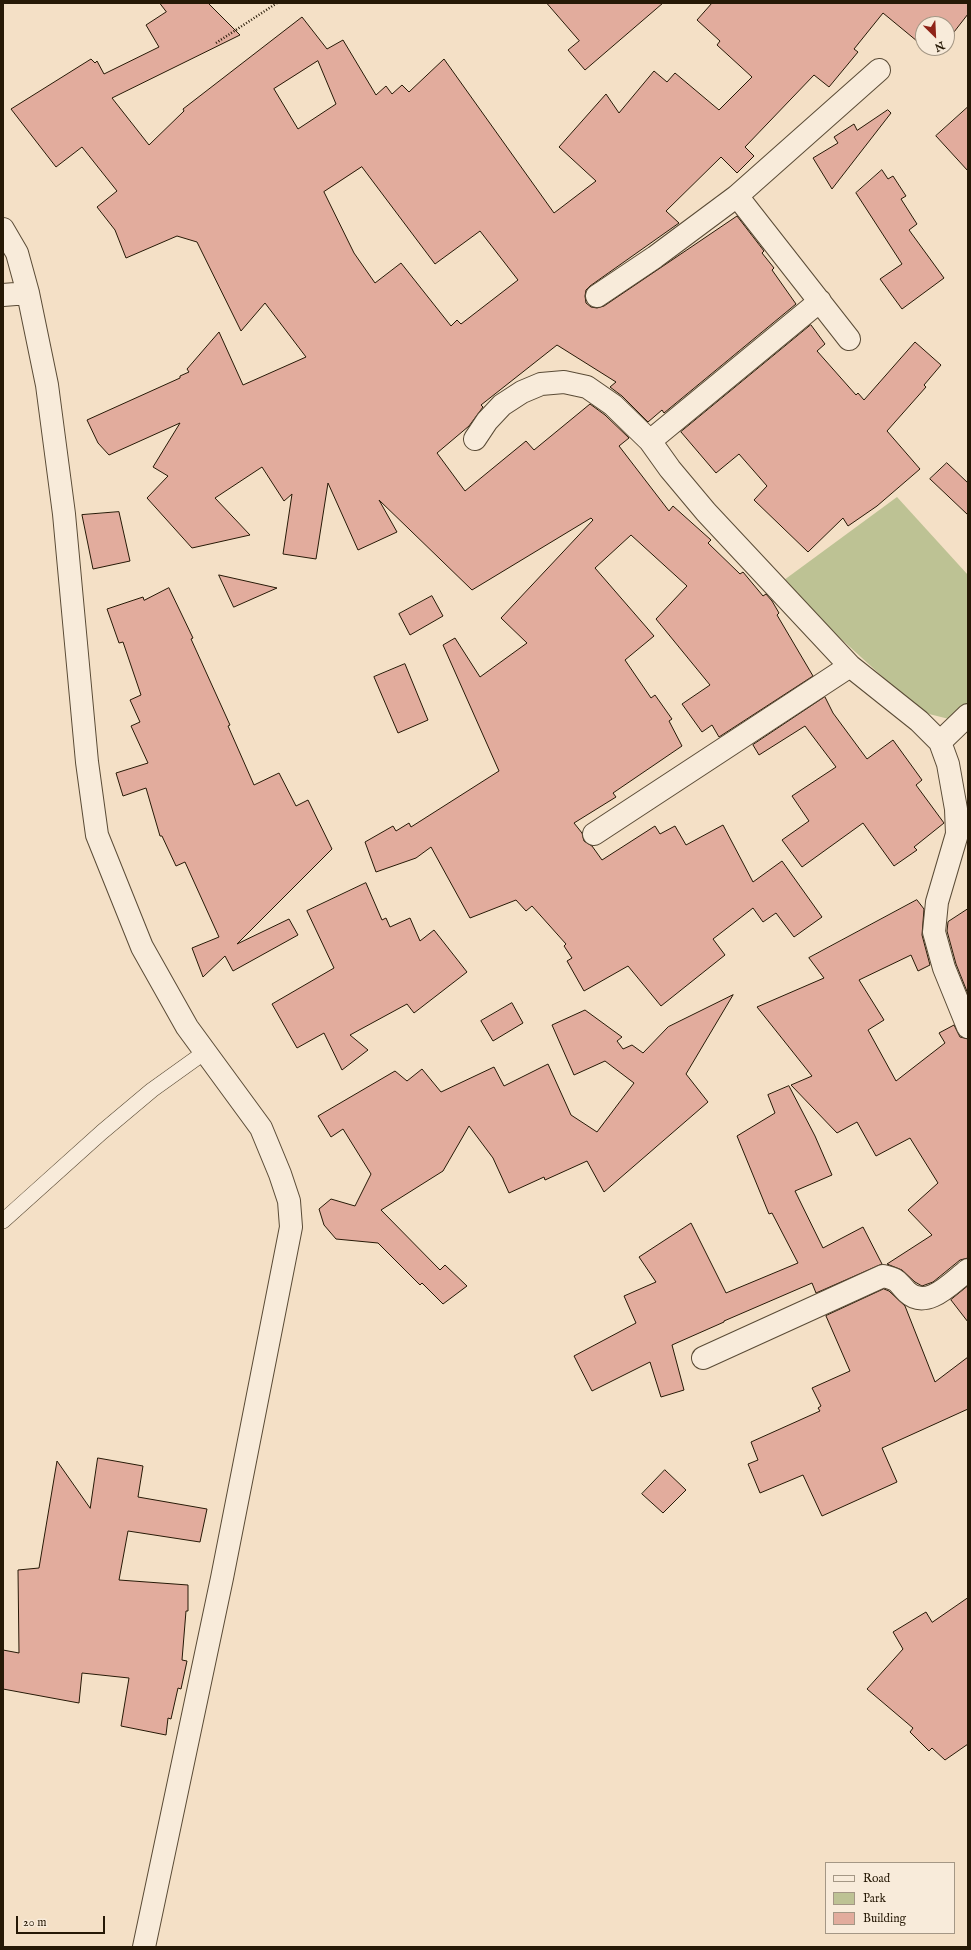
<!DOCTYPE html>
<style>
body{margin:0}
#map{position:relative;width:971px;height:1950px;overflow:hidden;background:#f4e0c6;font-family:"IM FELL English",serif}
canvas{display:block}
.frame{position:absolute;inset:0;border:4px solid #261906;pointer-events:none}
.legend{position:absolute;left:825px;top:1862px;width:130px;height:72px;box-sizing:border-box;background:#f8ebda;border:1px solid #a49785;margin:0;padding:5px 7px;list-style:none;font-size:12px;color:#261906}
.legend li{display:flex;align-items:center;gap:8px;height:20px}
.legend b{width:20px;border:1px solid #a49785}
.north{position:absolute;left:915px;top:16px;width:40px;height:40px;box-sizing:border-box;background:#f8ebda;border:1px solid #a49785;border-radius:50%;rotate:156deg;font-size:11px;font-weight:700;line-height:16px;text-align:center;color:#261906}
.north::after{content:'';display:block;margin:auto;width:14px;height:18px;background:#8f2418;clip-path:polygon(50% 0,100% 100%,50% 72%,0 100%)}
.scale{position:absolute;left:16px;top:1916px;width:89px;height:18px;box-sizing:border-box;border:2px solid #261906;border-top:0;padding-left:5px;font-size:12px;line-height:14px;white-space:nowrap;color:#261906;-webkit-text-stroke:3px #f8ebda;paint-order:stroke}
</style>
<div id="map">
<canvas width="971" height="1950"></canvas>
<div class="frame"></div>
<ul class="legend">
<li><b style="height:5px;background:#f8ebda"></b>Road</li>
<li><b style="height:11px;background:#bdc294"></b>Park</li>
<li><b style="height:11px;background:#e2ac9d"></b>Building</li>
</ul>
<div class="north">N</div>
<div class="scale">20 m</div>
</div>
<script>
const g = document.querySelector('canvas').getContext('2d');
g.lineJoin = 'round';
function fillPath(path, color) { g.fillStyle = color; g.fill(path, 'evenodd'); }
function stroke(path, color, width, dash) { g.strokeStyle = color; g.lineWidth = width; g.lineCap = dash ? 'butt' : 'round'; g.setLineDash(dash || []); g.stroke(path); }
fillPath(new Path2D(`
 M897,497L968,575V709L957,721L921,712L780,583Z`), '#bdc294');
const building = new Path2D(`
 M160,3H208L240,35L112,98L149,145L184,111L183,109L302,17L327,49L343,40L376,95L386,86L392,94L402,85L409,92L444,59L554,213L596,181L559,147L606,94L619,113L654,71L667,82L675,73L719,110L752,77L717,45L720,41L697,20L712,3H968V14L947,41V24H923V46L883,13L854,49L858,52L829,87L814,75L745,147L754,156L737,173L721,157L666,211L679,223L590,286L586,290L585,296L586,303L591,307L597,308L604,306L737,216L764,251L762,253L774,268L772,270L796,304L664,413L662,410L648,422L622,396L610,387L616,382L557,345L481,405L483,407L469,426L437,453L465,491L526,441L534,450L590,404L605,415L629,438L619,446L669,511L673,506L711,540L708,543L740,574L743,572L763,596L766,594L772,601L779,613L777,615L813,676L719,737L712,725L702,732L682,704L710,685L656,619L687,586L631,535L595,568L654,636L625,660L651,698L655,695L672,719L669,721L682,746L613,793L616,797L574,823L582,833L584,841L592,846L602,860L655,826L660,834L675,826L686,845L723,825L753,882L782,861L822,917L794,937L776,913L763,922L753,908L713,939L725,955L661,1006L628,966L584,991L567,961L572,958L564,946L566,944L532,906L526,911L516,900L470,918L431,847L416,858L376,872L365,842L393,826L396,831L409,823L411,827L499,771L443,645L455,638L480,677L527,643L501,618L593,520L591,518L472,590L379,500L397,532L358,550L328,483L316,559L283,554L292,494L284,501L262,467L215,498L250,535L192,548L147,498L168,476L153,467L180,423L109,455L98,443L87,420L180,378V376L189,372L187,369L219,332L243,385L306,357L265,303L241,331L197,242L177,236L126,258L115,230L97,207L117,191L82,147L56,167L11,109L91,59L95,63L97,61L104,74L159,47L146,25L166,12ZM318,61L336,104L298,129L274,89ZM362,167L435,264L480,231L518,280L461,324L457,320L451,326L401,263L375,283L354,253L324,192Z
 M547,3H663L585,70L568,50L579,41Z
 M968,107V171L936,136Z
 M888,110L891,113L832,189L813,158L838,143L834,137L854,124L857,130Z
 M882,170L888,179L893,176L906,196L901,199L917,224L909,230L944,278L902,309L880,279L902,264L856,193Z
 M811,325L825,344L817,351L856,395L858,393L864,400L915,342L941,365L924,385L926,387L887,431L920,469L877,506L848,526L843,518L808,552L754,500L767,486L739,454L716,473L681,432Z
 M947,463L968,483V515L930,479Z
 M119,512L130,561L93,569L82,515Z
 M219,575L277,588L234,607Z
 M169,588L193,638L191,639L230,725L228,726L254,785L279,773L296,806L308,800L332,849L237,944L289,919L298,935L233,971L225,956L203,977L192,948L219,937L185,862L176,866L162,836H160L146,788L123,796L116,773L148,763L131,726L140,722L130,700L141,695L123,642L119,643L107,609L143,597L144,600Z
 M432,596L443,616L410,635L399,614Z
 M405,664L428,720L398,733L374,677Z
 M825,697L833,713L867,759L893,740L922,780L916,785L944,823L914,847L917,850L894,866L863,823L802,867L782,840L809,821L792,796L836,767L805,726L759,755L753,745Z
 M366,883L382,920L386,918L390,927L410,918L420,941L434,930L467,972L414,1013L407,1004L350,1035L368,1050L342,1070L324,1033L297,1048L272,1004L334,968L307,911Z
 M917,900L924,909L922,935L930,965L918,971L911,955L859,980L884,1020L868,1030L896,1081L945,1043L939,1033L954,1025L960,1037L968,1039V1258L960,1260L933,1282L922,1286L915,1282L902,1270L887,1264L932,1235L908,1210L938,1183L910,1138L876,1156L857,1122L837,1133L791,1085L812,1076L757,1007L824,978L809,958Z
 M968,909V994L956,964L947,931L948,922Z
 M733,995L686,1074L708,1102L604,1192L587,1161L545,1180L544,1177L509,1193L493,1158L469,1126L443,1171L381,1210L440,1270L445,1265L467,1286L443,1304L422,1283L420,1285L378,1243L336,1239L324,1225L319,1209L331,1199L355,1206L371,1174L343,1129L331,1137L318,1116L395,1071L407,1081L422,1069L441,1092L494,1067L504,1086L548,1064L571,1115L597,1132L634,1083L605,1061L574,1075L552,1025L585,1010L622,1037L617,1041L623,1049L632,1045L643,1053L668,1027Z
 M512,1003L523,1023L493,1041L481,1021Z
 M789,1086L815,1136L832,1175L795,1191L823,1248L863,1227L882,1264L816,1293L812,1283L724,1321V1322L672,1345L684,1390L661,1397L650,1362L592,1391L574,1356L636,1323L624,1296L656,1282L639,1257L691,1223L726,1293L798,1263L772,1213L769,1214L737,1136L775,1113L768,1095Z
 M968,1286V1322L951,1300Z
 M884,1289L889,1291L905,1306L935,1382L968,1357V1409L882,1448L897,1482L822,1516L803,1475L760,1493L748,1464L758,1460L751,1442L820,1411L818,1408L821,1406L812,1388L850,1371L826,1316Z
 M98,1458L143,1466L138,1497L207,1509L200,1542L128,1531L119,1580L188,1585V1611H186L182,1660L187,1661L181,1689L178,1688L171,1719L168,1718L166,1735L121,1726L129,1678L82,1673L79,1703L3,1689V1650L19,1653L18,1570L39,1568L57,1461L90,1508Z
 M665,1470L686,1490L663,1513L642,1494Z
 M968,1598V1744L945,1760L932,1748L929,1751L910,1732L913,1728L867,1689L903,1649L893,1632L926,1612L932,1622Z`);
fillPath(building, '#e2ac9d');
stroke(building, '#261906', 1);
const service = new Path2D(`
 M3,1221L102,1132L152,1090L205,1052`);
const minor = new Path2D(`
 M737,196L849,339
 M3,229L17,253L28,293L47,385L64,514L87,762L97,835L142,947L187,1027L261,1128L280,1174L289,1201L291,1227L222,1578L144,1947
 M3,295L28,293
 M597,296L655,257L737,196L879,70
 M475,439L487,421L502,405L522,392L541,384L564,382L587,387L613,405L650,441L670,469L706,512L850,666L919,721L940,742
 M650,441L820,301
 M968,715L940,742L948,764L956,809L957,834L937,902L934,932L944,968L968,1027
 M594,834L850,666
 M703,1358L883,1276C900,1280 896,1281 907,1292C927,1311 952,1282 968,1270`);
stroke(service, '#5a4b36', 16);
stroke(minor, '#5a4b36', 24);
stroke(new Path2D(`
 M216,43L277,3`), '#261906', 2.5, [1, 2]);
stroke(service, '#f8ebda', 15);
stroke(minor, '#f8ebda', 22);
</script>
